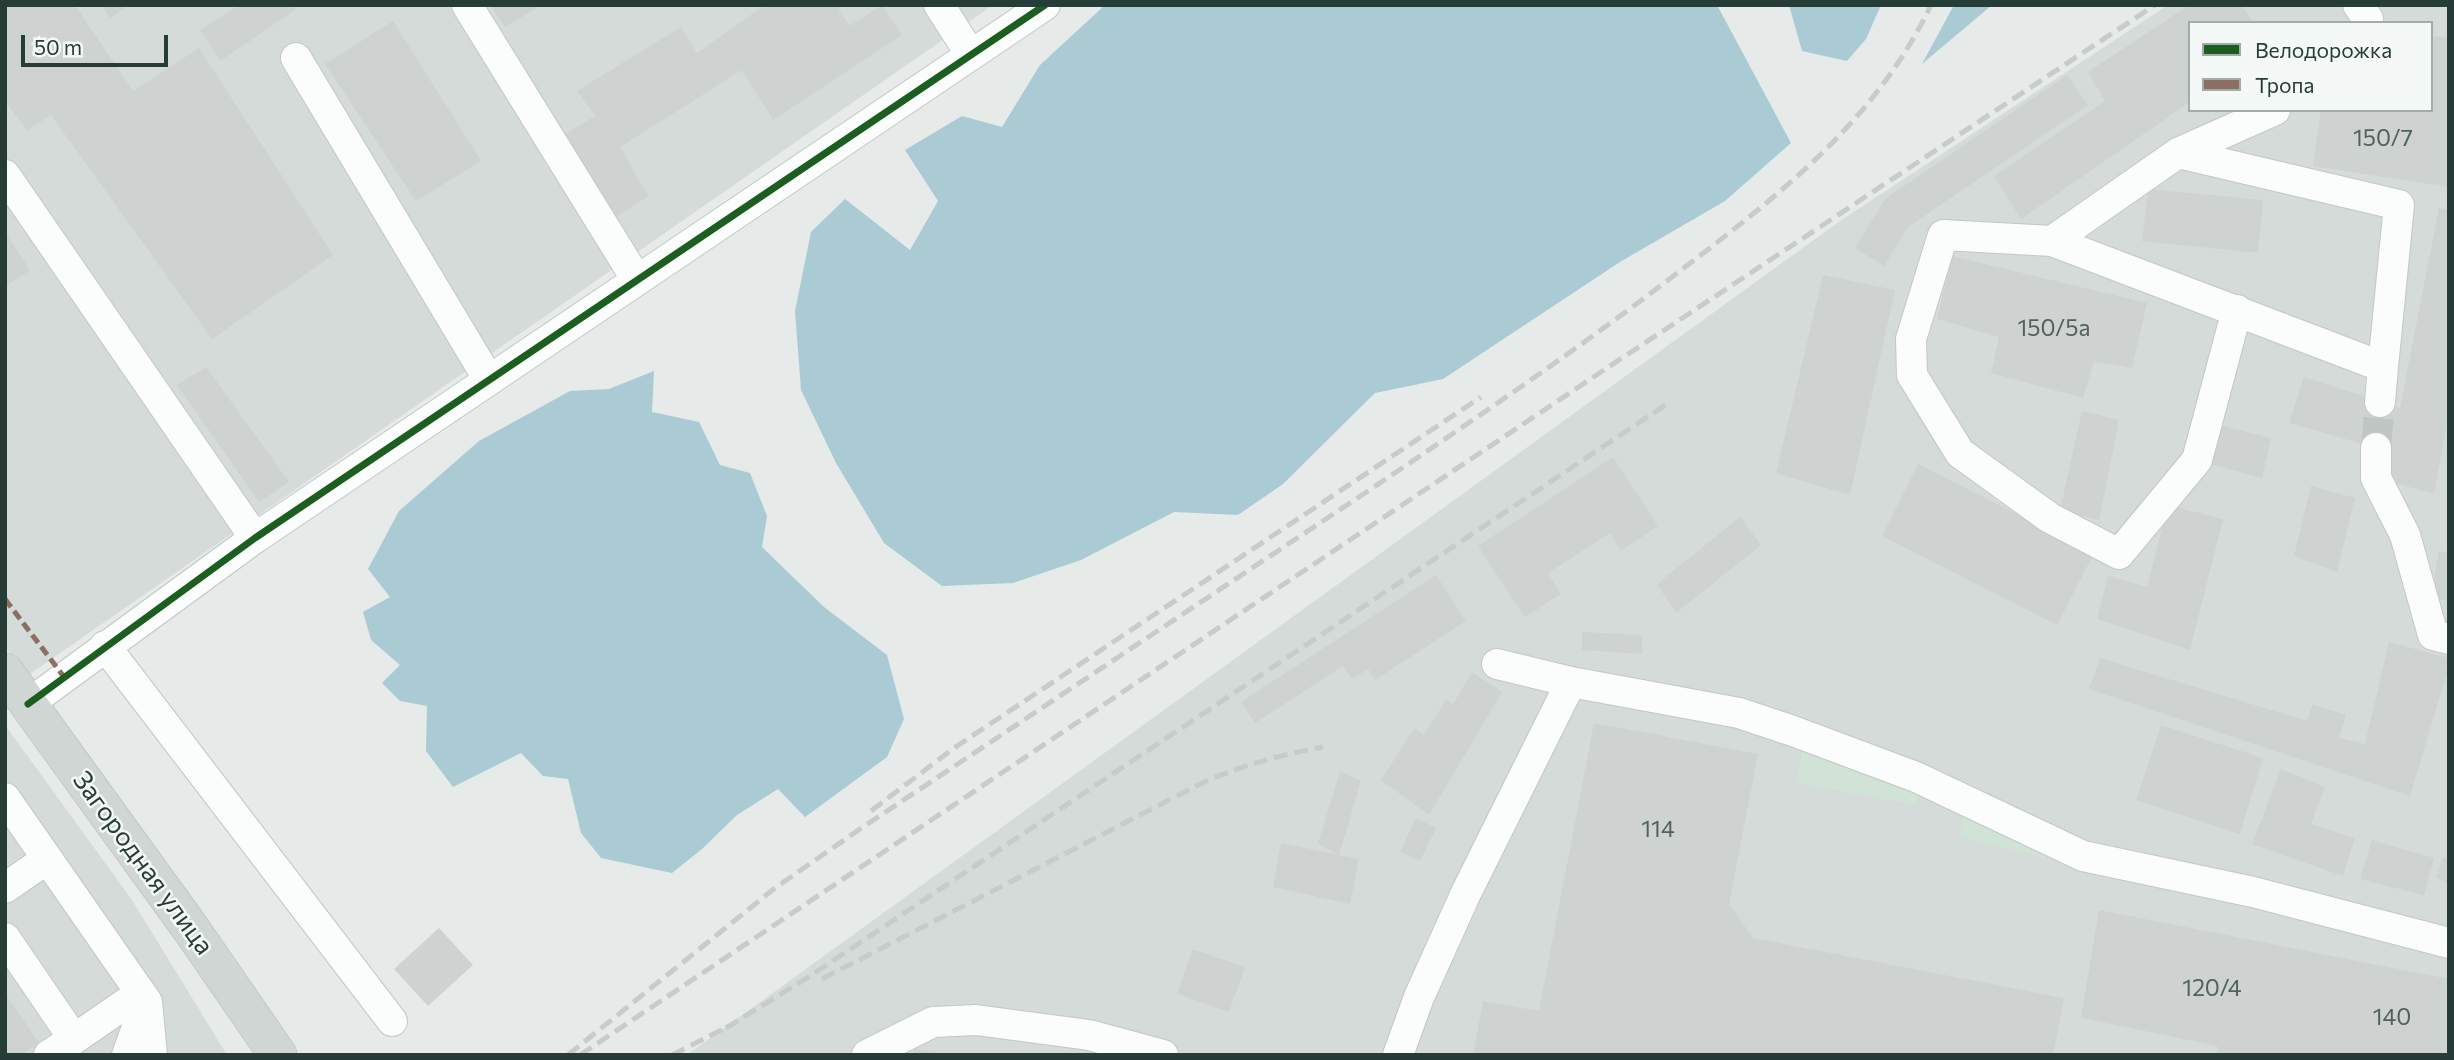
<!DOCTYPE html>
<meta charset="utf-8">
<style>
body{margin:0}
#map{position:relative;width:2454px;height:1060px;overflow:hidden;background:#e6eae8;font-family:Commissioner,sans-serif}
canvas{display:block}
.frame{position:absolute;inset:0;border:7px solid #253c37;pointer-events:none}
.legend{position:absolute;left:2188px;top:21px;width:245px;height:91px;box-sizing:border-box;background:#f4f9f7;border:2px solid #a1adaa;margin:0;padding:9px 12px;list-style:none;font-size:21px;color:#253c37}
.legend li{display:flex;align-items:center;gap:14px;height:35px}
.legend b{width:35px;border:2px solid #a1adaa}
.scale{position:absolute;left:21px;top:35px;width:147px;height:32px;box-sizing:border-box;border:4px solid #253c37;border-top:0;padding-left:9px;font-size:21px;line-height:24px;white-space:nowrap;color:#253c37;-webkit-text-stroke:5px #f4f9f7;paint-order:stroke}
</style>
<div id="map">
<canvas width="2454" height="1060"></canvas>
<div class="frame"></div>
<ul class="legend">
<li><b style="height:9px;background:#1b5e20"></b>Велодорожка</li>
<li><b style="height:9px;background:#8d6e63"></b>Тропа</li>
</ul>
<div class="scale">50 m</div>
</div>
<script>
const g = document.querySelector('canvas').getContext('2d');
g.lineJoin = 'round';
function fillPath(path, color) { g.fillStyle = color; g.fill(path, 'evenodd'); }
function stroke(path, color, width, dash) { g.strokeStyle = color; g.lineWidth = width; g.lineCap = dash ? 'butt' : 'round'; g.setLineDash(dash || []); g.stroke(path); }
function write(font, color, halo, rows, align = 'center') {
  g.font = font + ' Commissioner,sans-serif'; g.lineWidth = 5; g.setLineDash([]); g.textBaseline = 'middle'; g.strokeStyle = halo; g.fillStyle = color; for (const [text, x, y, turn = 0] of rows) {
    g.save(); g.translate(x, y); g.rotate((+turn || 0) * Math.PI / 180); g.textAlign = isNaN(turn) ? turn : align; if (halo) g.strokeText(text, 0, 0); g.fillText(text, 0, 0); g.restore();
  }
}
fillPath(new Path2D(`
 M5,5H993L27,676L5,647Z
 M2168,5H2449V1055H687L1840,221ZM2190,23H2431V110H2190Z
 M5,725L132,900L227,1055H5Z`), '#d4dbd8');
fillPath(new Path2D(`
 M1803,745L1919,796L1915,805L1796,783Z
 M1963,816L2060,858V861L1959,837Z`), '#d1e2d6');
fillPath(new Path2D(`
 M1105,5H1717L1791,143L1725,201L1620,262L1443,379L1375,393L1283,484L1238,515L1174,512L1081,560L1013,583L942,586L884,543L836,463L801,390L795,311L811,232L845,199L910,250L938,201L905,150L962,116L1002,127L1040,65Z
 M1789,5H1881L1866,39L1847,61L1802,51Z
 M1954,5H1992L1922,64Z
 M654,371L652,412L699,422L720,465L750,473L767,516L762,547L824,607L887,655L904,719L887,757L805,817L778,789L737,815L702,849L672,873L601,858L581,833L568,779L543,776L521,753L453,787L426,751L427,706L400,701L382,683L400,665L371,640L363,612L390,597L368,569L399,511L479,441L570,391L609,389Z`), '#aacbd4');
fillPath(new Path2D(`
 M5,5H75L133,91L199,48L333,255L212,339L51,115L27,130L5,101Z
 M102,5H129L110,18Z
 M239,5H293L295,10L220,61L200,30Z
 M490,5H542L505,27Z
 M765,5H845L838,10L850,26L882,5L902,35L773,120L742,70L620,147L648,196L613,219L562,136L595,116L577,91L681,27L697,53Z
 M2189,5H2241L2254,23H2190V102L2021,219L1994,176L2105,101L2088,72Z
 M393,21L481,161L416,201L325,64Z
 M2431,36L2449,38V187L2313,166L2321,110H2431Z
 M2067,75L2088,105L1908,227L1884,266L1855,248L1886,198Z
 M2148,189L2263,200L2258,253L2142,241Z
 M2439,208L2449,210V413L2434,494L2384,480L2391,452L2289,423L2304,377L2400,408Z
 M5,232L30,270L5,287Z
 M1952,256L2147,303L2132,368L2094,361L2083,398L1991,373L1999,337L1937,319Z
 M1823,275L1895,290L1850,495L1776,473Z
 M206,367L289,482L259,502L177,385Z
 M2082,411L2119,420L2099,520L2060,510Z
 M2215,424L2271,438L2262,478L2206,463Z
 M1613,457L1658,526L1621,551L1610,533L1548,573L1561,594L1525,617L1478,546Z
 M1918,464L2094,553L2057,625L1882,536Z
 M2311,486L2355,498L2337,572L2294,556Z
 M2168,505L2223,519L2190,650L2097,619L2108,576L2147,587Z
 M1740,517L1761,545L1676,613L1657,584Z
 M2439,551L2449,553V601L2431,597Z
 M1436,575L1466,621L1375,680L1368,669L1352,679L1343,666L1255,723L1241,702Z
 M1582,632L1642,635V654L1582,650Z
 M2389,642L2449,658V666L2410,796L2089,689L2100,658L2307,721L2313,704L2346,715L2339,738L2365,744Z
 M1472,672L1502,692L1429,815L1381,780L1415,728L1424,735L1446,700L1453,704Z
 M1594,723L1758,754L1729,904L1753,938L2064,998L2053,1055H1473L1483,1001L1539,1011Z
 M2161,725L2263,758L2240,834L2136,800Z
 M2281,769L2325,787L2311,824L2355,838L2343,876L2252,844Z
 M1340,771L1361,781L1339,855L1318,844Z
 M1416,818L1436,828L1420,861L1400,852Z
 M2372,840L2434,858L2424,895L2360,879Z
 M1281,843L1359,859L1350,904L1273,887Z
 M2443,857L2449,859V883L2436,878Z
 M2099,910L2449,979V1055H2216L2218,1047L2204,1043L2081,1018Z
 M439,928L473,965L428,1006L394,969Z
 M1193,949L1245,967L1229,1012L1177,994Z
 M5,993L39,1043L21,1055H5Z
 M914,1049L938,1053V1055H913Z`), '#ced3d1');
stroke(new Path2D(`
 M2376,448L2380,402`), '#bfc7c5', 30, [30, 15]);
const minor = new Path2D(`
 M467,5L637,280
 M939,5L971,55
 M2358,5L2368,19L2366,23
 M296,58L489,380
 M2178,153L2275,110
 M5,175L255,538
 M2052,241L1943,235L1911,339L1912,375L1960,453L2050,518L2119,554L2197,460L2237,310
 M2380,402L2383,367L2052,241L2178,153L2399,205L2383,367
 M2376,448V478L2405,535L2433,635L2449,639
 M105,646L392,1021
 M1497,664L1571,682
 M28,704L255,538L1045,5
 M5,798L147,1002L152,1055
 M5,888L47,859
 M5,938L74,1039L141,993
 M49,1055L74,1039
 M127,1055L144,1008
 M867,1055L933,1022L976,1020L1089,1035L1163,1055
 M1398,1055L1419,997L1466,893L1571,682L1739,713L1793,731L1916,777L2083,856L2253,892L2449,943`);
const major = new Path2D(`
 M5,672L191,929L278,1055`);
stroke(minor, '#c3c7c5', 32);
stroke(major, '#c2c9c7', 39);
stroke(minor, '#fbfcfc', 30);
stroke(major, '#cfd6d4', 37);
stroke(new Path2D(`
 M871,811L954,748L1481,397
 M822,979L1202,783C1244,765 1279,755 1323,747
 M726,1028L810,976L1667,404
 M568,1055L775,888L860,829C1024,720 1187,611 1350,503C1462,428 1573,353 1680,271C1780,194 1875,122 1931,5
 M580,1055L1604,370L2155,5
 M672,1055L735,1023`), '#c7cbca', 5, [14, 7]);
stroke(new Path2D(`
 M5,599L64,677`), '#8d6e63', 5, [10, 5]);
stroke(new Path2D(`
 M28,704L255,538L1045,5`), '#1b5e20', 7);
write('23px', '#50625e', null, [
 ["150/7",2383,138],
 ["150/5а",2054,328],
 ["114",1658,829],
 ["120/4",2212,988],
 ["140",2392,1017]
]);
write('26px', '#253c37', '#f4f9f7', [
 ["Загородная улица",143,863,54]
]);
</script>
